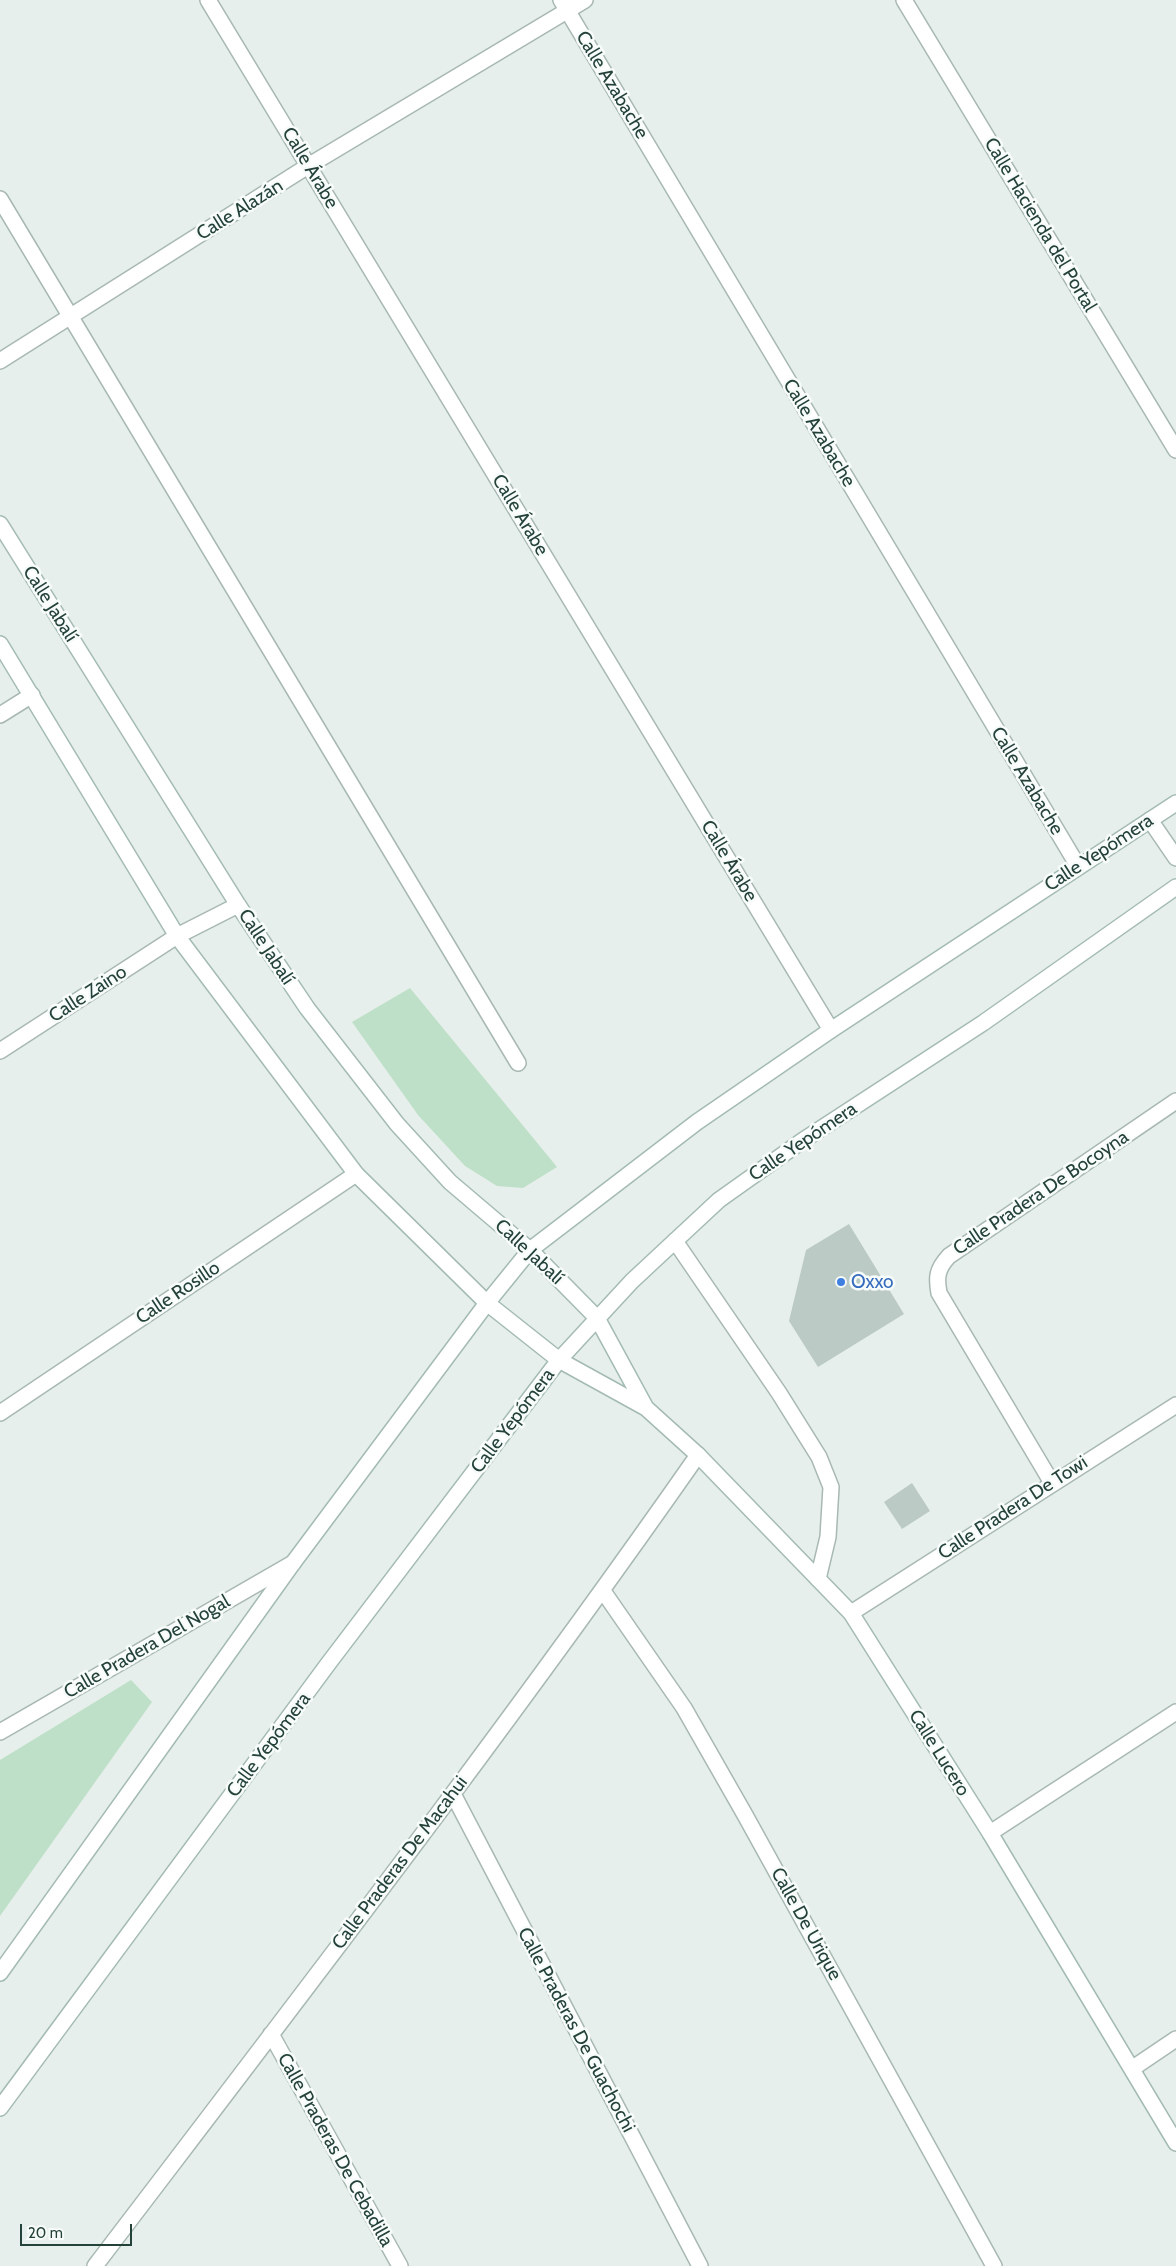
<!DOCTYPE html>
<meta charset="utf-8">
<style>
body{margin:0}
#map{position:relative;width:1176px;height:2266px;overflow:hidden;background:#e6efeb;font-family:Cabin,sans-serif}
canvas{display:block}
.scale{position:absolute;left:20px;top:2224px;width:112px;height:22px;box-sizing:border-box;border:2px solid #24423a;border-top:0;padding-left:6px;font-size:15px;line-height:18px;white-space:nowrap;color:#24423a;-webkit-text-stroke:4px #f7fbf9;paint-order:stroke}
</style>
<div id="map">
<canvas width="1176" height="2266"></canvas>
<div class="scale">20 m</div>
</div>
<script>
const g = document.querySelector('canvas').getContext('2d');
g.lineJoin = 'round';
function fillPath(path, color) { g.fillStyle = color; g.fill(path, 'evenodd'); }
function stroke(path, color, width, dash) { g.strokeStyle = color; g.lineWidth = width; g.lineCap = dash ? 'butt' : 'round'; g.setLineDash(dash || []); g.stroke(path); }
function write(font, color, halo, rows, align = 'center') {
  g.font = font + ' Cabin,sans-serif'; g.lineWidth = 5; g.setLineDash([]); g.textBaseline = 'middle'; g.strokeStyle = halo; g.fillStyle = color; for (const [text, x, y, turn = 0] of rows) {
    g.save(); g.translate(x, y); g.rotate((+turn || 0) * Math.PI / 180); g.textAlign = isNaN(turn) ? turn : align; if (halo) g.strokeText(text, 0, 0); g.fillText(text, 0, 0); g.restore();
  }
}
fillPath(new Path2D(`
 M410,988L557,1167L523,1188L497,1186L465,1166L418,1115L352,1022Z
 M131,1680L152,1702L0,1916V1760Z`), '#bfe0c8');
fillPath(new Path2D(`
 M849,1224L904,1314L818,1367L789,1321L806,1250Z
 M912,1483L930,1511L902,1529L884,1502Z`), '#bbcac4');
const lane = new Path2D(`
 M675,1241L779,1393L819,1457L831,1487L828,1537L818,1579`);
const street = new Path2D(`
 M208,0L831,1030
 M561,0L1078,866
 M904,0L1176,450
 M0,199L518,1063
 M0,361L308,166L585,0
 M0,715L32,695
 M1150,820L1176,858
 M0,1051L177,936L238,905
 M0,1413L356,1174
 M1052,1483L939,1293C936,1277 937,1269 949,1256L1176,1101
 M603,1591L684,1708L745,1815L994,2266
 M851,1613L1176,1405
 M0,1732L293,1563
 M453,1794L700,2266
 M990,1833L1176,1712
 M271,2034L400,2266
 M1133,2068L1176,2039
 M95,2266C299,1998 505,1731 698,1455`);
const secondary = new Path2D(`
 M0,524L238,905L307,1008L397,1124L450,1182L530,1250L597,1318L646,1408
 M0,644L177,936L356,1174L487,1303L559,1360L646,1408L698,1455L851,1613L990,1833L1176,2143
 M0,1973L293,1563L487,1303L530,1250L697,1122L831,1030L1176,803
 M0,2108L328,1664L559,1360L632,1281L719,1200L802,1141L983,1023L1176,887`);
stroke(lane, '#a8b8b2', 18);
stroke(street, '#a8b8b2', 18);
stroke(secondary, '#a4bbb3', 18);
stroke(lane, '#fff', 15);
stroke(street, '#fff', 15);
stroke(secondary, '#fff', 15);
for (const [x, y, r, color] of [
 [841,1282,5,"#3f7fe0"]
]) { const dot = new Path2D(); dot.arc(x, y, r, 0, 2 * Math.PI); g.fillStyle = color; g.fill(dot); stroke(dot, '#f7fbf9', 2); }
write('19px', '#24423a', '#f7fbf9', [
 ["Calle Azabache",612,85,59],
 ["Calle Árabe",310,168,59],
 ["Calle Alazán",240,210,-32],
 ["Calle Hacienda del Portal",1040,225,59],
 ["Calle Azabache",819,433,59],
 ["Calle Árabe",520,515,59],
 ["Calle Jabalí",50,604,58],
 ["Calle Azabache",1027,781,59],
 ["Calle Yepómera",1099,853,-33],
 ["Calle Árabe",729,861,59],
 ["Calle Jabalí",266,947,57],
 ["Calle Zaino",88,994,-33],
 ["Calle Yepómera",803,1142,-34],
 ["Calle Pradera De Bocoyna",1041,1193,-34],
 ["Calle Jabalí",529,1252,43],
 ["Calle Rosillo",178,1293,-34],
 ["Calle Yepómera",513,1421,-53],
 ["Calle Pradera De Towi",1013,1508,-33],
 ["Calle Pradera Del Nogal",147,1647,-30],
 ["Calle Yepómera",269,1745,-53],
 ["Calle Lucero",939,1753,58],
 ["Calle Praderas De Macahui",400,1863,-53],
 ["Calle De Urique",806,1924,61],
 ["Calle Praderas De Guachochi",576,2030,62],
 ["Calle Praderas De Cebadilla",335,2150,61]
]);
write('19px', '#366cbe', '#f7fbf9', [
 ["Oxxo",851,1282]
], 'left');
</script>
